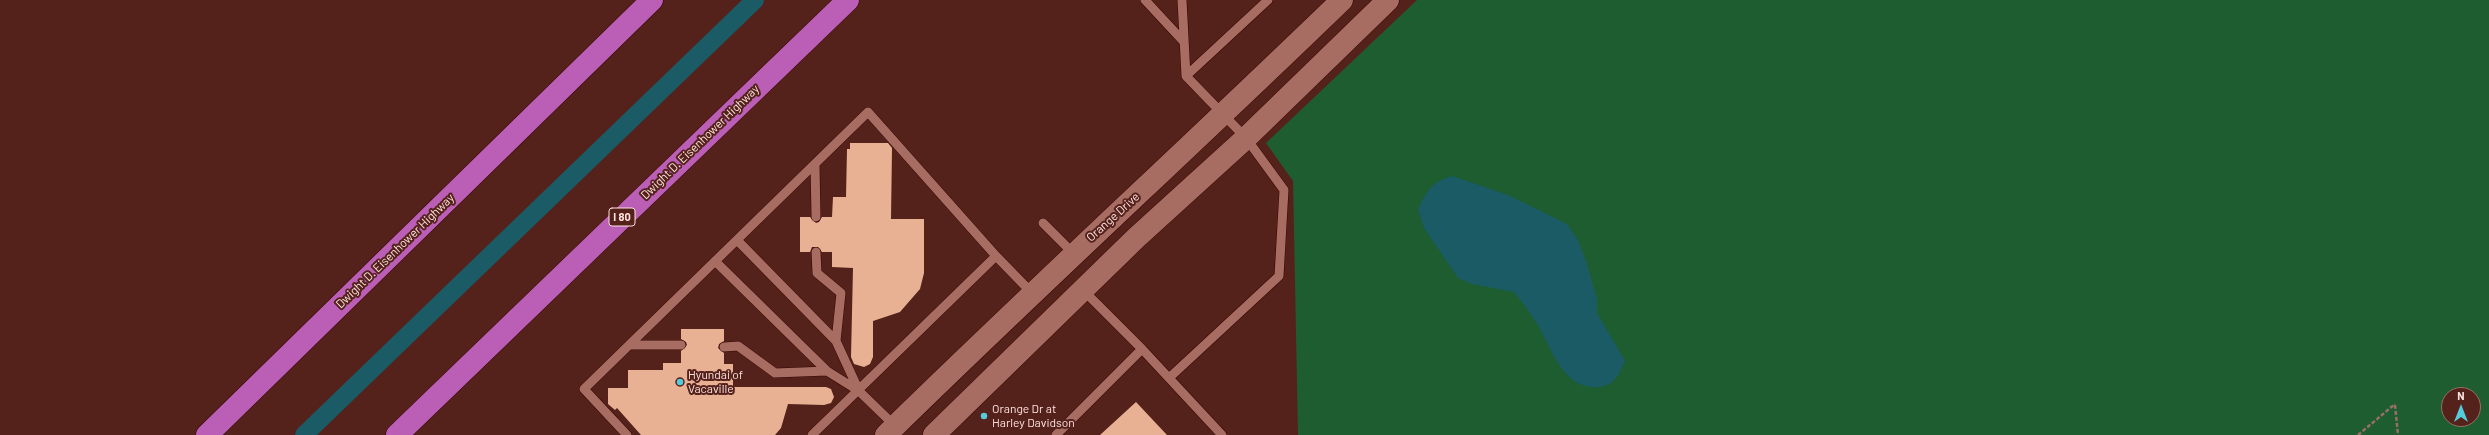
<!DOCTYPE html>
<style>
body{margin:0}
#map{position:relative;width:2489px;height:435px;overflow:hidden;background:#54211b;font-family:Barlow,sans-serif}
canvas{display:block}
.north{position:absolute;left:2441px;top:387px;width:40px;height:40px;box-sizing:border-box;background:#54211b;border:1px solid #986e69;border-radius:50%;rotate:0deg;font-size:11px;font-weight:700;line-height:16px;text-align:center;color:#fde1dd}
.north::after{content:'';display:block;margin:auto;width:14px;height:18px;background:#54cadd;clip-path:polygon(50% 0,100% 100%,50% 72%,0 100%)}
</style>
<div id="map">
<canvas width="2489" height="435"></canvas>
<div class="north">N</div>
</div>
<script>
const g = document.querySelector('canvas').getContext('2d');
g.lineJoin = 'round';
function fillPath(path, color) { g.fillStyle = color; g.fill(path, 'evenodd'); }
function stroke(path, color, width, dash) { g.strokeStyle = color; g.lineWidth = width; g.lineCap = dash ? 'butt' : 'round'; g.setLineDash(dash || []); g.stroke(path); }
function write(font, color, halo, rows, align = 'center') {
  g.font = font + ' Barlow,sans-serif'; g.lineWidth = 4; g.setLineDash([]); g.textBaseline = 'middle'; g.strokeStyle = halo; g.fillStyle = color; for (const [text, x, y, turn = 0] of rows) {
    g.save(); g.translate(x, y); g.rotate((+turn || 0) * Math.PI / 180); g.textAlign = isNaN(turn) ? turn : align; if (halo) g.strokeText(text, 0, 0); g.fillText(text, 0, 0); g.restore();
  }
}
fillPath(new Path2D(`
 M1417,0H2489V435H1298L1293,181L1266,143ZM2449,395H2473V419H2449Z`), '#1e5d30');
fillPath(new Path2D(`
 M1452,176L1508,195L1567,224L1578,240L1586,261L1597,299V313L1625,361C1619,374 1615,385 1599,387C1564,390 1553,352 1539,327C1531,314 1523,303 1514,292L1472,284L1458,278L1424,228L1418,209C1428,189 1431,183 1452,176Z`), '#1a5b65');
stroke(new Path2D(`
 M304,435L755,0`), '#1a5b65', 18);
fillPath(new Path2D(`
 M850,143H888L892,148L891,219H924V273L920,289L900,312L873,321V357L870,364L864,367L854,364L851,357L853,268L832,267V252H822L818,247H812L810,252H800V217H810L816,223L819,222L822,217H832L833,197H846L847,149H850Z
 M681,329H724V341L719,344L718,348L724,353V364H733V387H826L831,389L834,397L831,403L824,405L788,404L781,428L775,435H641L617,408L615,410L608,404V388H628V370H663V363H681V351L687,345L686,342L681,339Z
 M1136,402L1167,435H1100Z`), '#e9b193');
const lane = new Path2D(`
 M1145,0L1184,42
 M1186,76L1268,0
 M815,164L816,217
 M1043,223L1073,253
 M737,240L836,341L859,391
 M816,252L817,273L841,293L836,341
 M715,261L827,371L859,391L895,426
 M1083,290L1142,349
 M629,345H681
 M724,347L738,346L775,373L827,371
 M1169,378L1279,276L1284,190L1246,138L1186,76L1182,0
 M627,435L584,389L868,112L996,256
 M812,435L996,256L1032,293
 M1056,435L1142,349L1222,435`);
const secondary = new Path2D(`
 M886,435C1036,288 1191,146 1342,0
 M934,435L1136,238L1246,138L1388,0`);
const highway = new Path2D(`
 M207,435L652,0
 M397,435L848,0`);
stroke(lane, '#370604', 10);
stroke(secondary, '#370604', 23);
stroke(highway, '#370604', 23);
stroke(new Path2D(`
 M2395,405L2398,435
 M2358,435L2395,404`), '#986e69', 2.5, [4, 2]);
stroke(lane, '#a76c62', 9);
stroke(secondary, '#a76c62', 22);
stroke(highway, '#bb5eb5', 22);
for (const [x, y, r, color] of [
 [680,382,4,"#54cadd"],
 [984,416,4,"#54cadd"]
]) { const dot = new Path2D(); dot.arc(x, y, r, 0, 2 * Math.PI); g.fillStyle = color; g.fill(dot); stroke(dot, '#54211b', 1.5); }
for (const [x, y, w] of [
 [622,217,26]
]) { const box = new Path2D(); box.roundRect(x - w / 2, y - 9, w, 18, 3); g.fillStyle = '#54211b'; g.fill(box); stroke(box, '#fde1dd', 1); }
write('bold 11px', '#fde1dd', null, [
 ["I 80",622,217]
]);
write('12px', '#fde1dd', '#54211b', [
 ["Dwight D. Eisenhower Highway",700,142,-44],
 ["Orange Drive",1113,217,-42],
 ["Dwight D. Eisenhower Highway",395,251,-44]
]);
write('12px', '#fde1dd', '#54211b', [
 ["Hyundai of",688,375],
 ["Vacaville",688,389],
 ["Orange Dr at",992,409],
 ["Harley Davidson",992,423]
], 'left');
</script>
